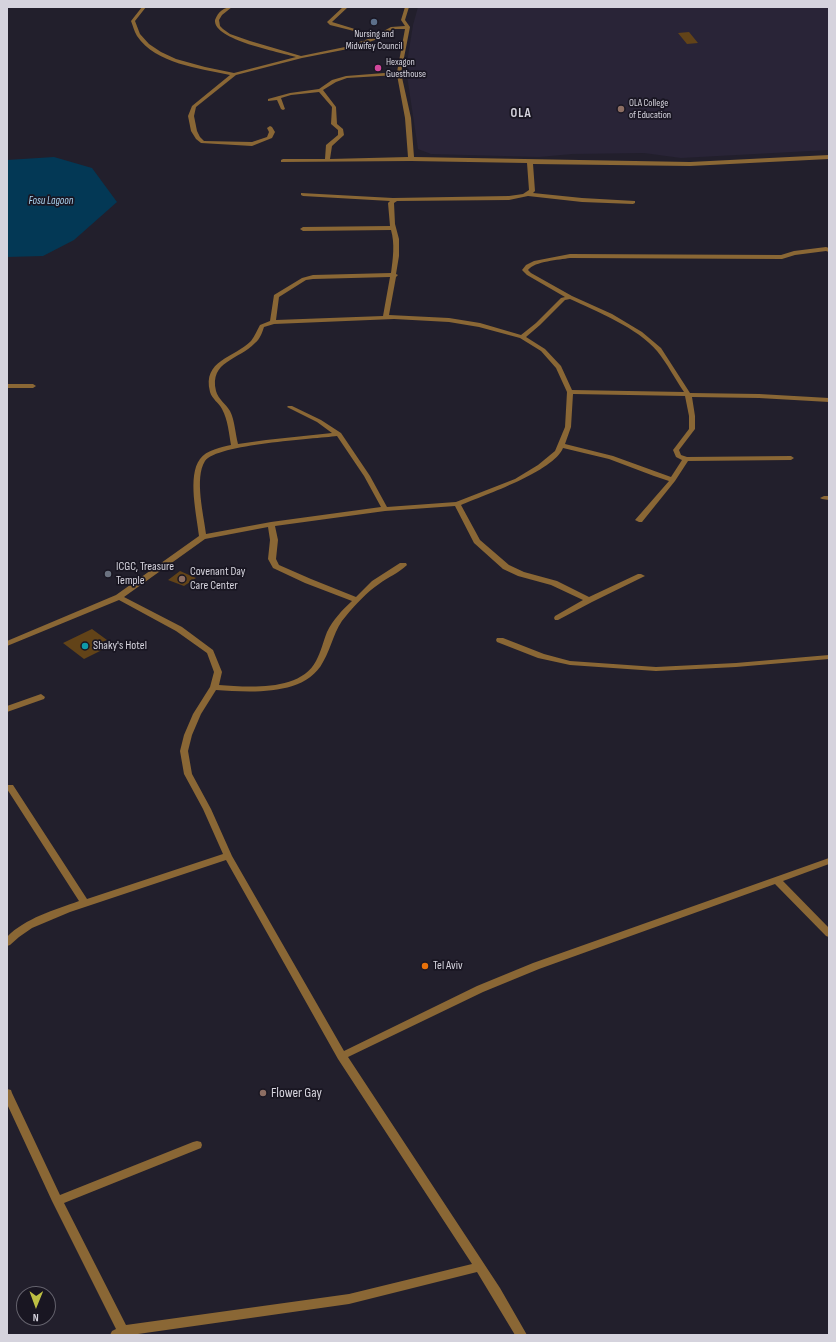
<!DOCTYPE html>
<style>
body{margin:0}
#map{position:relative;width:836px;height:1342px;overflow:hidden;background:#221f2c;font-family:"Sofia Sans Condensed",sans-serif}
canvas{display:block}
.frame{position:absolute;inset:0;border:8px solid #d5d3dd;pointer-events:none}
.north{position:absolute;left:16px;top:1286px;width:40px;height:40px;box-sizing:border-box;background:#191622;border:1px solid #64626d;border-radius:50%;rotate:181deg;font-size:11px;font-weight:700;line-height:16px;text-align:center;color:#d5d3dd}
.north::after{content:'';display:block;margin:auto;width:14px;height:18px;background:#bdbf43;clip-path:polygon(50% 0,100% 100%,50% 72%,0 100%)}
</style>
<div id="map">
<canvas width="836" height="1342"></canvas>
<div class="frame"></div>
<div class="north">N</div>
</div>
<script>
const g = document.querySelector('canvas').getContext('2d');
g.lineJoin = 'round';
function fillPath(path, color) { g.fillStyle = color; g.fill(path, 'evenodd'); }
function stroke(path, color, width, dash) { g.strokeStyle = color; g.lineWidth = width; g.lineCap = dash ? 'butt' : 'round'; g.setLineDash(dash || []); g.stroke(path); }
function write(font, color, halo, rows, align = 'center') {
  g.font = font + ' "Sofia Sans Condensed",sans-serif'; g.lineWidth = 3.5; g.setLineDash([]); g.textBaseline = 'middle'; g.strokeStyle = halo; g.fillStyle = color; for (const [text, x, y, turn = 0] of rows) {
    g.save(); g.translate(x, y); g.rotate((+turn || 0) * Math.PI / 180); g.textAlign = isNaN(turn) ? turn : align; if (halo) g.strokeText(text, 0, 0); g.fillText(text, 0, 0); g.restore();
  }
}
fillPath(new Path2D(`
 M418,7H829V150L681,158L644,153L572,154L539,157L431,154L418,149L406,69L413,25Z`), '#292437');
fillPath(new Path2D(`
 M54,157L92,168L117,202L74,240L43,256L7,257V160Z`), '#033855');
fillPath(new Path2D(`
 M689,32L698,43L687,44L678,33Z
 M180,571L196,578L184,586L168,580Z
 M92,629L107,640L100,643L106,648L84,659L63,643Z`), '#624318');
fillPath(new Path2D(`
 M142,7H146L135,21L140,34L149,44L161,52L176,59L205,67L234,73L296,57C280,52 213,40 215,20C218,12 224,7 232,7L222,15L219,20L220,26L223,29L230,34L250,41L301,56L345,47L371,38L391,27L405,26L401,20L405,7H409L405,20L410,27L401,73L411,118L414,157L690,162L829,155V159L690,166L533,164L535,191L533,193L582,198L635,201V203L633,204L582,202L528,196L509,200L397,201L394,203L395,224L399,239V256L396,274L398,275L396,277L389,315L449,318L480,323L521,335L536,323L561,298L565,297L527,275L522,270L526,265L534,261L570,254L781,255L794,251L826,247L829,248V252L826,251L795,255L782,259L570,258C559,260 535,261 528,270L531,273L572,296L612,314L642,332L661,348L690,393L759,394L829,398V402L759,398L692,397L695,416V429L679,450L681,455L687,457L791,456L794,458L791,460L688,461L675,481L642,522H639L635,520L669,481L654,476L609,459L563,448C554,471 485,495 461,505L480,540L509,565L524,572L557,581L589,597L638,574H641L645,576L592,602L558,620H555L554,618L555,616L583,600L551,585L518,576L503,569L474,543L455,506L385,511L275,526L278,540L276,559L279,565L311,579L356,597L372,581L400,563H406L407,565C399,573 388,577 379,584C367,592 355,605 346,616C334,629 332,647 323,662C305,697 249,692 216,690L201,714L192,735L188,751L192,774L211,809L232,856L344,1051L477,986L533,963L829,858V864L783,881L829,928V937L826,936L775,884L539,969L483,992L348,1057L500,1288L527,1335H515L477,1272L349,1304L131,1335H110L112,1331L116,1329L52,1201L7,1104V1089L11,1090L12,1093L60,1195L193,1142L197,1141L201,1142L202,1145L201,1148L64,1203L126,1325L349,1294L472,1264L338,1059L226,860L70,912L32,928L19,937L10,945L7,946V937C25,918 55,910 79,901L7,789V785H13L87,899L223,854L203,809L184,774L180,751L184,735L193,714L210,687L214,672L207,653L176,631L119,600L7,646V641L116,595L199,536C197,516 187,476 200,459C206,450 222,447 231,445C229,434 228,420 222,409C219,403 212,399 210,392C202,360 234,358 251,341C255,336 257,330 260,325L270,321L274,295L302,278L313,275L391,273C393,258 395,244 391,230L303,231L300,229L303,227L390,226L388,203L390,201L303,196L301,195V193L393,198L509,196L523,194L529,190L527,163L411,161L281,162V160L283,159H325L326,145L338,135V130L331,124L332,107L319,92L291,95L281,98L285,109L283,110L281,109L277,100L268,101V99L290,93L319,89L332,80L346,76L397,72L405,29H394L375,40L348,49L302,58L236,75L196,107L194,116L197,131L200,137L204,141L252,142L267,137L269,132L267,128L270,126L272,127L275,132L272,138L252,146L201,143L196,139L191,131L188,116L192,106L230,75C199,68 156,64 137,36C134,31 133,26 131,21ZM397,75L405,118L408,157L330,159L332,146L344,135L343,129L337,124L336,107L323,90L336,82L347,78ZM390,277L383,316L276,320L279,297L306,280L313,279ZM570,299C596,311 638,328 657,351C667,363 675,379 684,392L572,390L561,366L545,349L526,337L540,325L565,300ZM394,319L449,322L479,327L520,338L541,351L556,368L567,392L565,427L555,451L538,465L515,479L456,502L387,507L370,476L341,433L321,420L292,406H288L287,407L317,422L332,433L266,440L238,444C235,433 235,421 230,411C226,404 218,399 216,391C209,361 239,360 255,343C260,339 262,333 264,327L274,324ZM573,394L685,396L689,416V429L673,450L676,457L682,460L671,477L613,456L565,444L571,427ZM337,436L364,476L381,507L271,522L206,534C204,516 194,478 205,461C217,444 314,439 337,436ZM268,527L270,540L268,559L273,568L305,583L352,601C342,610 333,620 327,632C323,642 321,652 316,661C300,692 247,687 219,685L222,672L213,650L182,627L124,597L205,539Z
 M343,7H348L332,22L358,30V32L330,25L327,22Z
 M7,384H33L36,386L33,388H7Z
 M824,496H829V500L822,499L820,498Z
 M497,638H503L544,654L570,661L656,667L736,663L829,655V659L736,667L656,671L570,665L538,658L497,642L496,640Z
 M41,694L45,697L44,699L7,712V706Z`), '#8a6735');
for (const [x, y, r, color] of [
 [374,22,4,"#5c6f8a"],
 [378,68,4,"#d1479c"],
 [621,109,4,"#8d6e63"],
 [108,574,4,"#6b7280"],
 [182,579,4,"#8d6e63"],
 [85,646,4,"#0f9aa8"],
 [425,966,4,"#e8710a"],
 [263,1093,4,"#8d6e63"]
]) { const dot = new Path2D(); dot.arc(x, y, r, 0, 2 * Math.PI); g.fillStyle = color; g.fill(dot); stroke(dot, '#191622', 1.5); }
write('10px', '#d5d3dd', '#191622', [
 ["Nursing and",374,34,"center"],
 ["Midwifey Council",374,46,"center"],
 ["Hexagon",386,62],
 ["Guesthouse",386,74],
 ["OLA College",629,103],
 ["of Education",629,115]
], 'left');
write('italic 11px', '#abd5f2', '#191622', [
 ["Fosu Lagoon",51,201]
]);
write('12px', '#d5d3dd', '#191622', [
 ["ICGC, Treasure",116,567],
 ["Temple",116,581],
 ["Covenant Day",190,572],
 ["Care Center",190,586],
 ["Shaky's Hotel",93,646],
 ["Tel Aviv",433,966]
], 'left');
g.letterSpacing = '1px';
write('bold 13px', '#d5d3dd', '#191622', [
 ["OLA",521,114]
]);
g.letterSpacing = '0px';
write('14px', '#d5d3dd', '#191622', [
 ["Flower Gay",271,1093]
], 'left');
</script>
